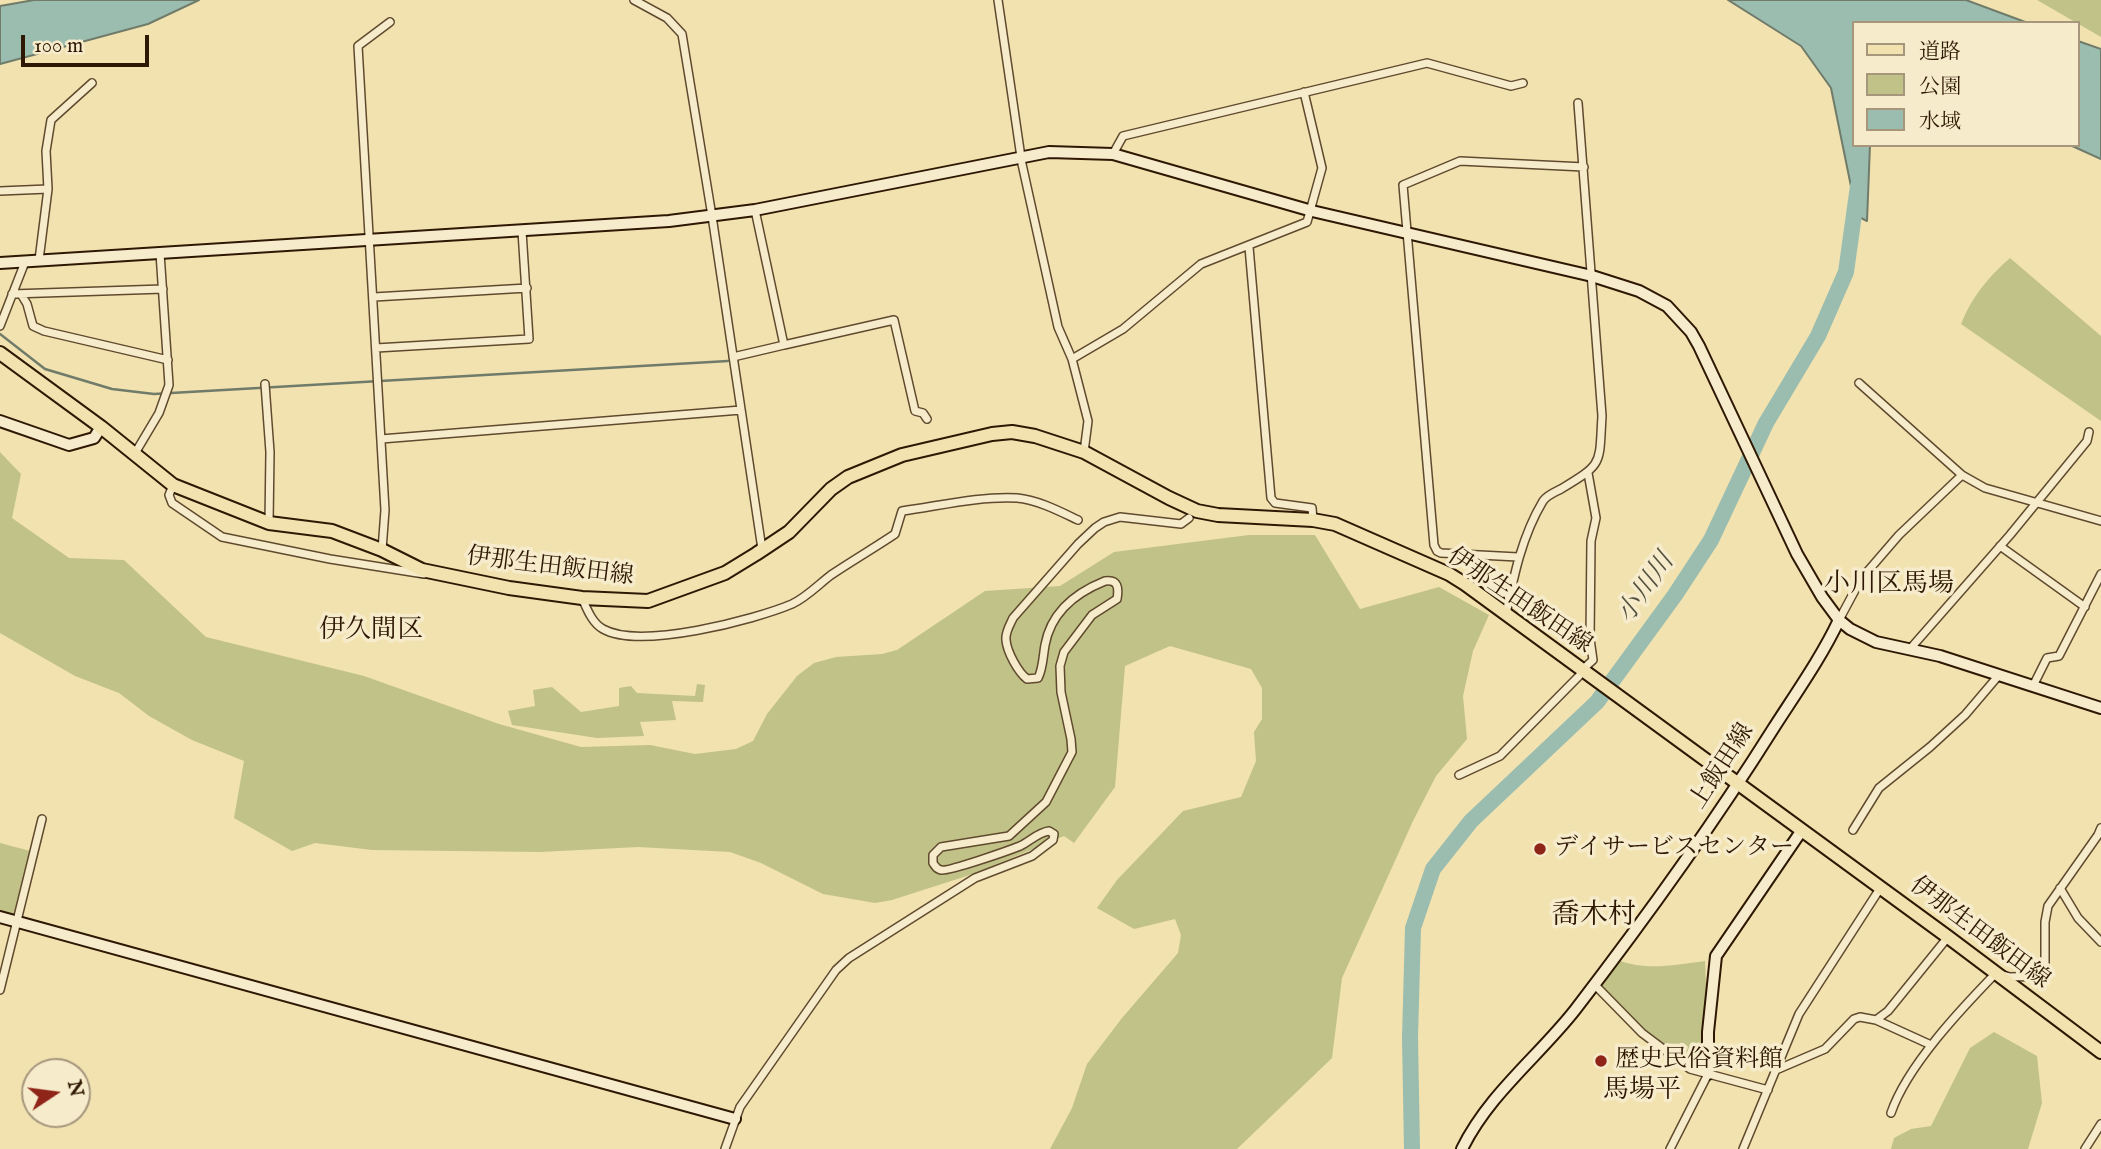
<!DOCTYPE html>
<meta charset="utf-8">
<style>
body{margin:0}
#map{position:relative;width:2101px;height:1149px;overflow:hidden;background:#f1e2b0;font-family:"IM FELL English","Noto Serif JP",serif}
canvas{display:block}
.legend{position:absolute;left:1852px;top:21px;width:228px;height:126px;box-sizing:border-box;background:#f6eccc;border:2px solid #a6977c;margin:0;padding:9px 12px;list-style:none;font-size:21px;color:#2f1803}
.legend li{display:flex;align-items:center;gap:14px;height:35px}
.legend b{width:35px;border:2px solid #a6977c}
.north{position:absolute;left:21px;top:1058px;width:70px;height:70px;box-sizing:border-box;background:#f6eccc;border:2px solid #a6977c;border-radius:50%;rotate:77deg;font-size:19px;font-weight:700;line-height:28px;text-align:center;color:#2f1803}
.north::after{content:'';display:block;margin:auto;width:24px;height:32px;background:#8f2418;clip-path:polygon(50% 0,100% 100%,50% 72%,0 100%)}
.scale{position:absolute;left:21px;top:35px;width:128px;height:32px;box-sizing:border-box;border:4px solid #2f1803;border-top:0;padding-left:9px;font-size:21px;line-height:24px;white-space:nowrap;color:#2f1803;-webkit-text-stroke:5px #f6eccc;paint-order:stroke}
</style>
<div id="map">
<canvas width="2101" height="1149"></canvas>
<ul class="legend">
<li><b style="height:9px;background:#f1e2b0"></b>道路</li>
<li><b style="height:19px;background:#c0c287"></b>公園</li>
<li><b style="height:19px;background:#9bbdaf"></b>水域</li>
</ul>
<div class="north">N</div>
<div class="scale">100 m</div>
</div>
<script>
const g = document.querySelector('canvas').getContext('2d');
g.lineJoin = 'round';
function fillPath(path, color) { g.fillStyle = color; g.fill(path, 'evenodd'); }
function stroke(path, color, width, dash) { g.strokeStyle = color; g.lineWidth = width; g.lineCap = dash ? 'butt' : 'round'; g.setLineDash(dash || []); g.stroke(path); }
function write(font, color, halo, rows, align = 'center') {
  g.font = font + ' "IM FELL English","Noto Serif JP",serif'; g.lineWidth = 7; g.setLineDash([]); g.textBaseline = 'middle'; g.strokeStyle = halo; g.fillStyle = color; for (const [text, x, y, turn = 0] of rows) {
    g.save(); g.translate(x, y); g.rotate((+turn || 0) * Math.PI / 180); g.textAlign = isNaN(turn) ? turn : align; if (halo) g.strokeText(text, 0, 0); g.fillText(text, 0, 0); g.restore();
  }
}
fillPath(new Path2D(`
 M2037,0H2101V37Z
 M2010,258L2101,336V421L1961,324C1971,298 1989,276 2010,258Z
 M0,452L21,474L12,518L69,558L124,560L206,637L364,676L499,724L581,747L650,745L695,754L736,749L753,741L767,714L797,676L814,663L836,657L882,654L897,650L985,591L1060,586L1114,552L1249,535H1315L1360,609L1439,587L1489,615L1473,651L1463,696L1467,739L1436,776L1413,821L1342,978L1332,1058L1237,1149H1050L1072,1108L1087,1064L1122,1018L1178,953L1181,935L1175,919L1134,929L1097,908L1117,880L1183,811L1241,797L1256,761L1254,732L1262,719V688L1251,669L1170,646L1125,666L1115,787L1074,843L1064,836L976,873L892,900L875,903L823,894L761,863L730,852L638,847L540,852L372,850L315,843L292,851L234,818L244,761L192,740L149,716L119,693L75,676L0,633Z
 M697,684L705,685L703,702L672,701L676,720L640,722L644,736L597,738L512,725L508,711L535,706L533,690L552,687L581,712L619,706V688L631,686L637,693L695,696Z
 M0,843L34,852L18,921L0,917Z
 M1617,960C1648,971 1673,965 1705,961L1708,1032L1706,1072L1689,1068L1673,1057L1594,984Z
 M1994,1032L2037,1056L2042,1103L2028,1149H1891L1894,1138L1911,1129L1931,1126L1970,1048Z`), '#c0c287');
const water = new Path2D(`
 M34,0H199L148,24L0,64V6Z
 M1728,0H1966L2028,23H1854V145H1870L1867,221L1857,216L1831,88L1801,46Z
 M2078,41L2101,49V159L2070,145H2078Z`);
fillPath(water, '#9bbdaf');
stroke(water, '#707b6a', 2);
stroke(new Path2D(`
 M0,334L45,369L112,389L154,394L728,361`), '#707b6a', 2.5);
stroke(new Path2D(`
 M1412,1149L1410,1038L1413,928L1433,869L1471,821L1597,702L1675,595L1711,540L1766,423L1818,336L1846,272L1858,186`), '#9bbdaf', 16);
const street = new Path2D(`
 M634,0L667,18L682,34L712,216L762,549
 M998,0L1022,164L1058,327L1072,359L1088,421L1084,452
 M1113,154L1123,136L1427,63L1511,86L1523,83
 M0,191L48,189
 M1249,247L1271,498L1275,503L1312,508L1313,520
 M39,260L48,189L46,151L51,120L92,83
 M12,294L163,289
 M21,294L27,304L33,326L44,331L168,360
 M374,297L527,288
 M0,326L25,262
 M784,345L894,320L915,411L923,413L927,419
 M376,348L529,339L522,231
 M733,357L784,345L755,210
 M1072,359L1123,329L1201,264L1307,222L1322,168L1304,92
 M1859,383L1962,475L1985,488L2101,521
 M265,384L270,452L269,523
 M381,439L741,410
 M134,455L159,413L169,385L160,253
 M173,485L169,495L172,503L222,537L330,559L424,574
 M2000,546L2085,607
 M382,550L385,510L358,46L390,22
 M1518,557L1441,553L1437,551L1434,545L1403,185L1460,161L1584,167
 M582,598C587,609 592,623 603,629C640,650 754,620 792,604C807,597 819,584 831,575C852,561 874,548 895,534L902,511C939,506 979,496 1017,498C1038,500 1059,511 1078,520
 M1506,614C1514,575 1522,536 1543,501C1547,495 1555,492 1561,489C1604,463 1599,465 1602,416L1578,103
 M1839,620L1861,579L1899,535L1962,475
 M1910,649L2010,535L2087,441L2089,432
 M1582,670L1593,660L1590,639L1591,541L1596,518L1588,473
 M2033,686L2047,658L2059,656L2101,574
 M1459,775L1500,756L1579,676
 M1853,830L1879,788L1930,747L1965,715L1999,675
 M2060,888L2078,918L2101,942
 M1594,984L1642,1033L1690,1069L1768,1090
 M0,990L42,819
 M1876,1020L1888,1011L1948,937
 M1776,1070L1825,1049L1854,1019L1860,1017L1876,1020L1931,1045
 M1891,1113C1907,1066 1961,1009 1996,973L2010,977L2045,976V922L2048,906L2098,835L2101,828
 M725,1149L740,1107L836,970L849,958L975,878L1032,856L1053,840L1054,834L1049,831C1039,832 1030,841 1020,846C1010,850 948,872 941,870C936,869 936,867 933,863V855L941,847L1009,836L1046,802L1072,752L1071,739L1061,692L1060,666L1064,652L1092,615L1117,599C1119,588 1118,579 1105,581C1075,593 1051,612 1045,645C1043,656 1043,669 1038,678L1027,679C1018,672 1007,652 1006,640C1005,632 1010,625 1013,618L1078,544L1095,528L1104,522L1120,517L1181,524L1189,518
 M1670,1149L1708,1074
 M1743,1149L1799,1014L1881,887
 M2085,1149L2101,1124`);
const secondary = new Path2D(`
 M0,263L669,221L755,210L1049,152L1113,154L1312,211L1592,276L1639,291L1667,306L1691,332L1699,346L1797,554L1822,597L1839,620L1850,629L1876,642L1940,656L2101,708
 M0,421L69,445L94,438L101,427
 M0,917L735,1119
 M1708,1074V1032L1716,956L1802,830
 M1462,1149C1489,1094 1538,1057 1575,1010C1645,919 1712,826 1773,729C1796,693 1821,658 1839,620`);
const primary = new Path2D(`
 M0,353L101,427L173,485L269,523L332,531L382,550L422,570L509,588L582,598L648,601L725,573L756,554L789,532L831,489L848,477L902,455L992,434L1012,432L1035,436L1084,452L1169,498L1197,511L1218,515L1313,520L1335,524L1449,574L1465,584L1948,937L2101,1052`);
stroke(street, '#604a2e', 10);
stroke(secondary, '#2f1803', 14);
stroke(primary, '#2f1803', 16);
stroke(street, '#f6eccc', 7);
stroke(secondary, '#f6eccc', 10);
stroke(primary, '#f1e2b0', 12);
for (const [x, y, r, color] of [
 [1540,849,7,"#8f2418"],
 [1601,1061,7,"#8f2418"]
]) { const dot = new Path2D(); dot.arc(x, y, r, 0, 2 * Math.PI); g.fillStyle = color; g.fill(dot); stroke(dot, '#f6eccc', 2.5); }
write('24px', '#2f1803', '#f6eccc', [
 ["伊那生田飯田線",550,568,7],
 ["伊那生田飯田線",1519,602,34],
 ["上飯田線",1723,767,-57],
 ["伊那生田飯田線",1979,934,37]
]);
write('24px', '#2f1803', '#f6eccc', [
 ["デイサービスセンター",1554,849],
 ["歴史民俗資料館",1615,1061]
], 'left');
write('26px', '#2f1803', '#f6eccc', [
 ["小川区馬場",1889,586],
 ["伊久間区",371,632],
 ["馬場平",1642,1092]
]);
write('italic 26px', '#55523f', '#f6eccc', [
 ["小川川",1647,589,-55]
]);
write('28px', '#2f1803', '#f6eccc', [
 ["喬木村",1594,917]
]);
</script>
